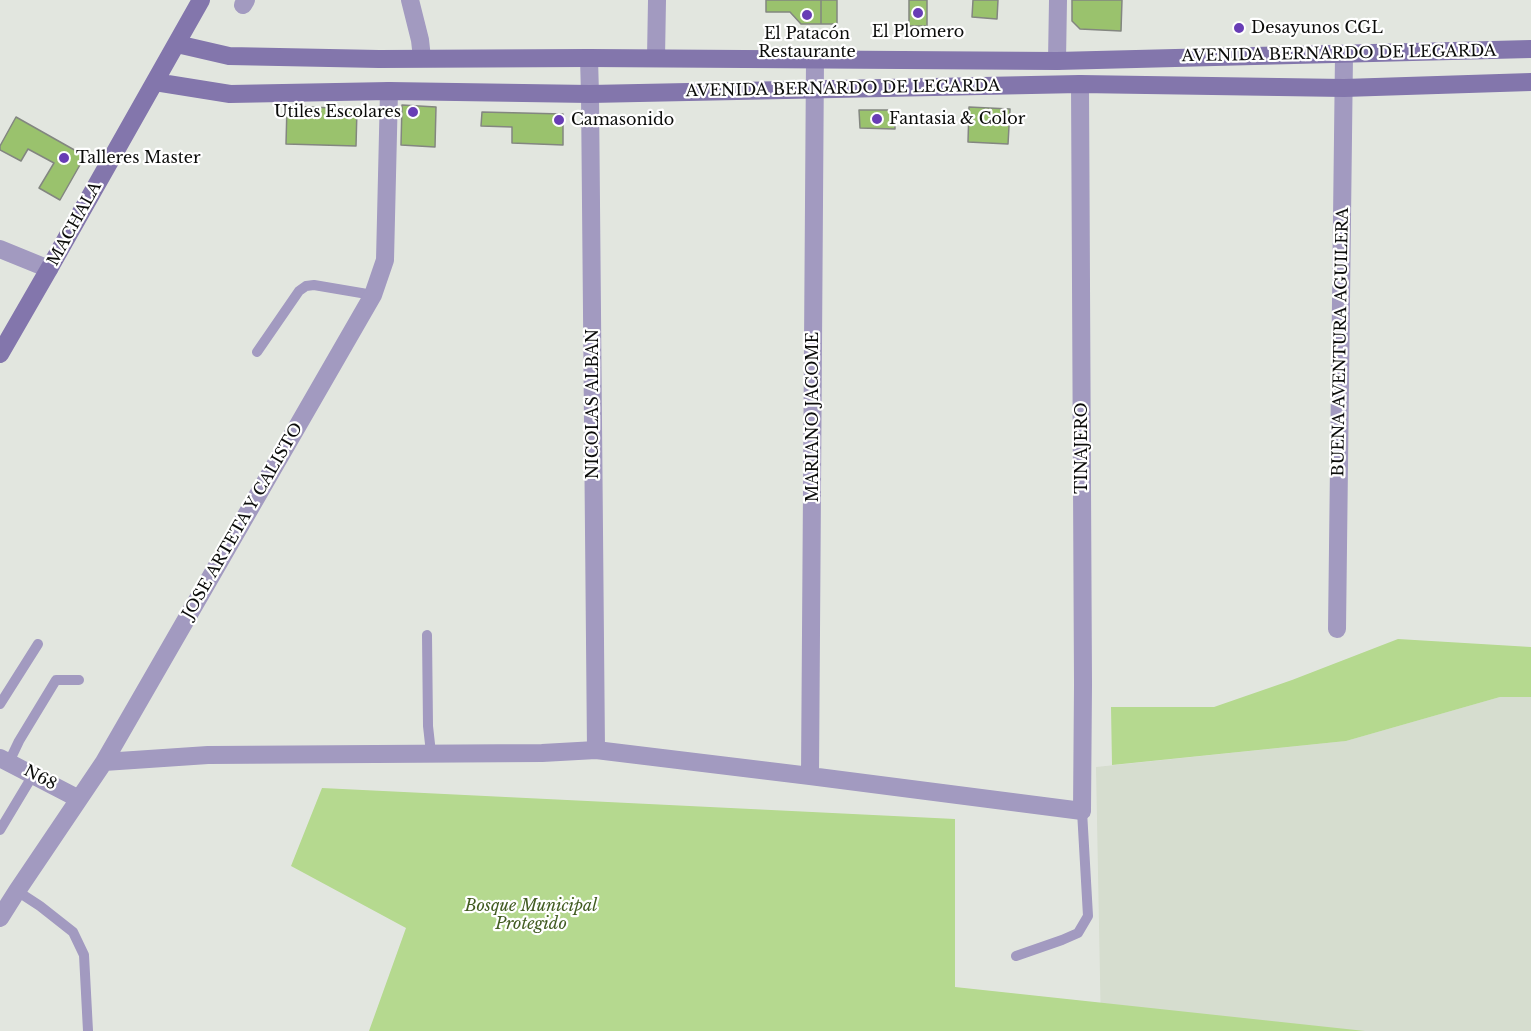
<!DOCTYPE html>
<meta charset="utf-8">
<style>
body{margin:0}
canvas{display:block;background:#e2e6df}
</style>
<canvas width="1531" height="1031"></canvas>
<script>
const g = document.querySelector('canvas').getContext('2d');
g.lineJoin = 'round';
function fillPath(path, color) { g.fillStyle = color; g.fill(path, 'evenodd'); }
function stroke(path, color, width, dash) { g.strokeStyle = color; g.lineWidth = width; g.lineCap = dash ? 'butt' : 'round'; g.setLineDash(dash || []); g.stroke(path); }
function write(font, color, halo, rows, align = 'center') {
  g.font = font + ' "Libre Baskerville",serif'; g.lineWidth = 4.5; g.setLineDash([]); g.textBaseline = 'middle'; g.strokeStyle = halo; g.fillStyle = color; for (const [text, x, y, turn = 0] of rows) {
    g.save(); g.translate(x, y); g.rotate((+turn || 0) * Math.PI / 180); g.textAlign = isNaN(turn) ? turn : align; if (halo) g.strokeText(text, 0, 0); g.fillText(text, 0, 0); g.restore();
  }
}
fillPath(new Path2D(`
 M1500,697H1531V1031H1101L1096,767L1346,741Z`), '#d6ddcf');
fillPath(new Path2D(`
 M1398,639L1531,647V697H1500L1346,741L1112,765L1111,707H1214L1292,680Z
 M322,788L955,819V987L1365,1031H369L406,928L291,866Z`), '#b5d98f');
const building = new Path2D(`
 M766,0H821V24H801L790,12H766Z
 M821,0H837V24H821Z
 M909,0H927V26H909Z
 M973,0H998L997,19L972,17Z
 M1072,0H1122L1121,31L1080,29L1072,21Z
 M402,105L436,107L435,147L401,145Z
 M287,106L357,109L356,146L286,144Z
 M969,107L1010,109L1008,144L968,142Z
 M859,110H895V129L860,128Z
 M482,112L563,114V145L512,143V127L481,126Z
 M16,117L85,156L60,200L39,188L54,163L28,149L21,161L0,150V146Z`);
fillPath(building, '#9ac26d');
stroke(building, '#838680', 1.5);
stroke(new Path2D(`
 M257,352L299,291L306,286L314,285L373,295
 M427,635L428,726L431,753
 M0,704L38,644
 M9,762L19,741L56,680H79
 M0,830L33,775
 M17,891L40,906L73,932L84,955L88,1031
 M1016,956L1062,940L1078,933L1088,916L1082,811`), '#a29ac0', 10);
stroke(new Path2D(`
 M410,0L420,40L422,58
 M243,5L246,0
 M589,58L590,94L596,750
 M656,58L657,0
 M1057,61L1058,0
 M0,249L49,269
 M1337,629L1344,55
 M0,758L79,799
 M104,762L208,755L542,753L596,750L810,776L1082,811L1083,685L1080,84
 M810,776L815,59
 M0,918L17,891L104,762L373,295L385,260L389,91`), '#a29ac0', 18);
stroke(new Path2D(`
 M177,44L229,56L379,59L589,58L1057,61L1531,49
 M155,82L230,94L389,91L590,94L1080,84L1344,88L1531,82
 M0,354L49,269L201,0`), '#8376ac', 18);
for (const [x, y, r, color] of [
 [918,13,6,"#683db5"],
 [807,15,6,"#683db5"],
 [1239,28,6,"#683db5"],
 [413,112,6,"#683db5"],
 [877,119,6,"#683db5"],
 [559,120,6,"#683db5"],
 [64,158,6,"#683db5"]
]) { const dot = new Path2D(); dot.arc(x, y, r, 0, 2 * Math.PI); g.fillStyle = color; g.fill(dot); stroke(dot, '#fff', 2); }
write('16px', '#0b0c0a', '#fff', [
 ["Desayunos CGL",1251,28],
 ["El Plomero",918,32,"center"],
 ["El Patacón",807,34,"center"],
 ["Restaurante",807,52,"center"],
 ["Utiles Escolares",401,112,"right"],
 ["Fantasia & Color",889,119],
 ["Camasonido",571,120],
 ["Talleres Master",76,158]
], 'left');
write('16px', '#0b0c0a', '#fff', [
 ["AVENIDA BERNARDO DE LEGARDA",1339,54,-1],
 ["AVENIDA BERNARDO DE LEGARDA",843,89,-1],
 ["MACHALA",75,224,-61],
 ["BUENA AVENTURA AGUILERA",1341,342,-89],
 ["NICOLAS ALBAN",593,404,-90],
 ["MARIANO JACOME",813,417,-90],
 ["TINAJERO",1082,448,-90],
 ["JOSE ARTETA Y CALISTO",243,521,-60],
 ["N68",40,778,28]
]);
write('italic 16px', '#425c22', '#fff', [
 ["Bosque Municipal",531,906],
 ["Protegido",531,924]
]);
</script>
